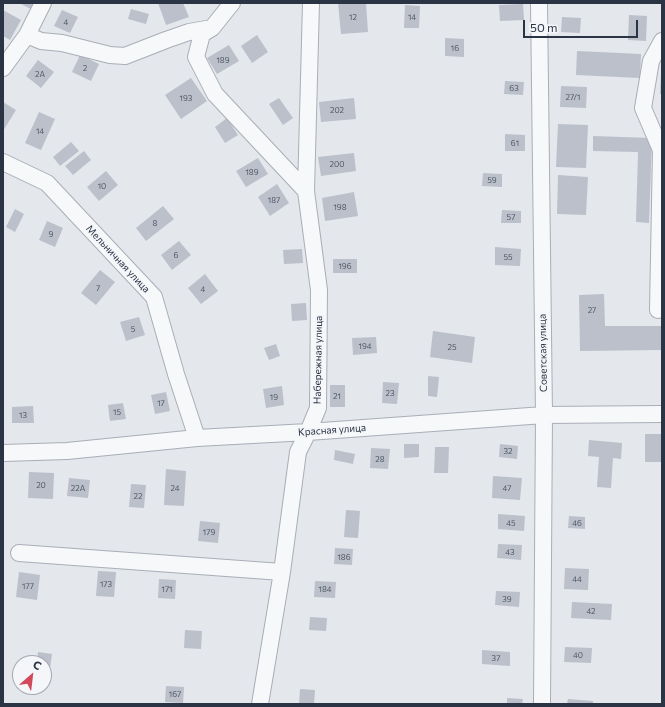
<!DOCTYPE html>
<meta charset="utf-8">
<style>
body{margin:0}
#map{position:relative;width:665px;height:707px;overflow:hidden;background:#e4e7ec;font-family:Commissioner,sans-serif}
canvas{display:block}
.frame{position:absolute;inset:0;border:4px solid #2b3445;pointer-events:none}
.north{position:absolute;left:12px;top:655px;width:40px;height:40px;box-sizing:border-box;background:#f4f6f9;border:1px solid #a4a8b1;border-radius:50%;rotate:28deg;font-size:11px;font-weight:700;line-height:16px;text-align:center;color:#2b3445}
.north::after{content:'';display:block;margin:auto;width:14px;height:18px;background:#d1495b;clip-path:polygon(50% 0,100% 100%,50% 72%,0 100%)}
.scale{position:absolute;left:523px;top:20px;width:115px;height:18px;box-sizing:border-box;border:2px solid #2b3445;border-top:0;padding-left:5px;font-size:12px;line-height:14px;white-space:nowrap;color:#2b3445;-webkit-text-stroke:3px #f4f6f9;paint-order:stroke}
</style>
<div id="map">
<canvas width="665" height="707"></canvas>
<div class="frame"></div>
<div class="north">С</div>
<div class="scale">50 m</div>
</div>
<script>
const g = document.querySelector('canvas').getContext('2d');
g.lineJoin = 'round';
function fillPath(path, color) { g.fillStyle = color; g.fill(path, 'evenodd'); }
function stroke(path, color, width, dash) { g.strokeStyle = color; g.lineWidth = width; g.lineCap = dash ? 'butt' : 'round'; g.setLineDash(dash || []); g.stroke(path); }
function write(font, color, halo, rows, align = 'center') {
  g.font = font + ' Commissioner,sans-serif'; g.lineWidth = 3.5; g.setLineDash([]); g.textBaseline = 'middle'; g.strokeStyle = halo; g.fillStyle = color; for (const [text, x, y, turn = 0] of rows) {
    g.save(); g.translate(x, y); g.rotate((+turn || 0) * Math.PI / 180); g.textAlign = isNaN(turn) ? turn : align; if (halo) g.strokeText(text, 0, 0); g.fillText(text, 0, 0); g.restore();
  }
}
fillPath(new Path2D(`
 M19,3H34L31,9Z
 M158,3H183L189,17L166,25Z
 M338,3H366L368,32L341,34Z
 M523,4L524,20L500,21L499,5Z
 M405,5L420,6L419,28H404Z
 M131,9L149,14L146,24L128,19Z
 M3,10L21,20L10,40L3,36Z
 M62,10L78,17L70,33L54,26Z
 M629,15L647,16L646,41L628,40Z
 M562,17L581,18L580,33L561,32Z
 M257,35L268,52L252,63L241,46Z
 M445,38L464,39V57L445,56Z
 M229,45L239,61L217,74L207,58Z
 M577,51L641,54L640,78L576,75Z
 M80,55L99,64L91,81L72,72Z
 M38,60L54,72L41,88L26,76Z
 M661,74H662V94H660Z
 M191,78L207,101L181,119L165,95Z
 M505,81L524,82L523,95L504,94Z
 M561,86L587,87L586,108L560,107Z
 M279,98L293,118L283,125L269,104Z
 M354,98L356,119L321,122L319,102Z
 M3,102L16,110L3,131Z
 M39,112L55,119L41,150L25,143Z
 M227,118L238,135L225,143L215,127Z
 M558,124L588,125L586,168L556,167Z
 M505,134L525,135V151H505Z
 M593,136L652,138L649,223L636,222L638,152L593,151Z
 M71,142L79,151L60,166L53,157Z
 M84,151L91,160L73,175L65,166Z
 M354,153L356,171L321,176L318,157Z
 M258,158L268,174L246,187L236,171Z
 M106,171L118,185L99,201L87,187Z
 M483,173L502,174V187L482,186Z
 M558,175L588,177L586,215L557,214Z
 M277,184L289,203L270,216L258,197Z
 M354,192L358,216L325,221L322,198Z
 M163,206L174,219L146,241L136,228Z
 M15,209L24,214L15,232L6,227Z
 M502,210L521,211V223H501Z
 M47,221L63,228L55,247L39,240Z
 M179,241L191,255L172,270L161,255Z
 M495,247L521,249L520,266L495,265Z
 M302,249L303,263L284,264L283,250Z
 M333,259H357V273H333Z
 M100,270L115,282L96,305L81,293Z
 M205,274L218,291L201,304L188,288Z
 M604,294L605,326H662V350L580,351L579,295Z
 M306,303L307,320L292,321L291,304Z
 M139,317L145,335L126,341L120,322Z
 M433,331L475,337L472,363L430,357Z
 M376,337L377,353L353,355L352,338Z
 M276,344L280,356L269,360L264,348Z
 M428,376L439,377L437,397L428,396Z
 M383,382L399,383L397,404L382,403Z
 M330,385H345V407H330Z
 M282,386L284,405L266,408L263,389Z
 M166,392L170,411L155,414L151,395Z
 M123,403L126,419L110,421L108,405Z
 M33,406L34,423H12V407Z
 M645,434H662V462H645Z
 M589,440L622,443L621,459L613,458L611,488L597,487L599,457L588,456Z
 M404,444H419V457L404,458Z
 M500,444L518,446L517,459L499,457Z
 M435,447H449L448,473H434Z
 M371,448L390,449L388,469L370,468Z
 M335,450L355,454L353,464L334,460Z
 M166,469L186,471L184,506L164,505Z
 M29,472L54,473L53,499L28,498Z
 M493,476L522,478L520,500L492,498Z
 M69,478L90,480L88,498L67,496Z
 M131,484L146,485L144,508L129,507Z
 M346,510L360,511L358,538L344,537Z
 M498,514L525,516L524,531L498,529Z
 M569,516L585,517V529L568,528Z
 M200,521L220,523L218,543L198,541Z
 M498,544L522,545L521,560L497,558Z
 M335,548L353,549L352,565L334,564Z
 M565,568L589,569L588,590L564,589Z
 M98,571L116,572L114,597L96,596Z
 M19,572L40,575L37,600L16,597Z
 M159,579L176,580L175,599L158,598Z
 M315,581L336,582L335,598L314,597Z
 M496,591L520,592L519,607L495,605Z
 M572,602L612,604L611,620L571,618Z
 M310,617L327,618L326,631L309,630Z
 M185,630L202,631L201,649L184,648Z
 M565,647L592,648L591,663L564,662Z
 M482,650L510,652V666L482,664Z
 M38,652L52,654L50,668H44V663H37Z
 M166,686L184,687L183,703L165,702Z
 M300,689L315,690L314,704H299Z
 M507,698L523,699L522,704H507Z
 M568,699L593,701V704H567Z`), '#bbc0ca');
const minor = new Path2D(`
 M232,3L212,28L202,34L196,57L215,94L306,191
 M539,3L544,415L542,704
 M27,35L41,41L62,43L110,55L125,56L166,40L189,32L212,28
 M3,68L27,35L43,3
 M3,162L47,183L154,297L176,374L197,438
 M658,310L661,150L643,108L651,61L662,41
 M3,453L67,451L197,438L308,432L544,415L662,414
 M19,553L282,572
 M260,704L282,572L298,452L308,432L318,408L319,290L306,191L311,3`);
stroke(minor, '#a9aeb7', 18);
stroke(minor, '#f7f8fa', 16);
write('8px', '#4f5766', null, [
 ["12",353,17],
 ["14",412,17],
 ["4",66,22],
 ["16",455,48],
 ["189",223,60],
 ["2",85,68],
 ["2А",40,74],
 ["63",514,88],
 ["27/1",573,97],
 ["193",186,98],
 ["202",337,110],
 ["14",40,131],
 ["61",515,143],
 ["200",337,164],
 ["189",252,172],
 ["59",492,180],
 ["10",102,186],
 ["187",274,200],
 ["198",340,207],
 ["57",511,217],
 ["8",155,223],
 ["9",51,234],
 ["6",176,255],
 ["55",508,257],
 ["196",345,266],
 ["7",98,288],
 ["4",203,289],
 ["27",592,310],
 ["5",133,329],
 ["194",365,346],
 ["25",452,347],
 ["23",390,393],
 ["21",337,396],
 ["19",274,397],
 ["17",161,403],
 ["15",117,412],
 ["13",23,415],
 ["32",508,451],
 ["28",380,459],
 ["20",41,485],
 ["22А",78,488],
 ["24",175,488],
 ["47",507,488],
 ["22",138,496],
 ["45",511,523],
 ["46",577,523],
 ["179",209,532],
 ["43",510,552],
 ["186",344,557],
 ["44",577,579],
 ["173",106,584],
 ["177",28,586],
 ["171",167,589],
 ["184",325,589],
 ["39",507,599],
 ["42",591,611],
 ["40",578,655],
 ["37",496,658],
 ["167",175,694]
]);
write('10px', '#2b3445', '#f4f6f9', [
 ["Мельничная улица",118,259,47],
 ["Советская улица",543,353,-91],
 ["Набережная улица",318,360,-89],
 ["Красная улица",332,430,-4]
]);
</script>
